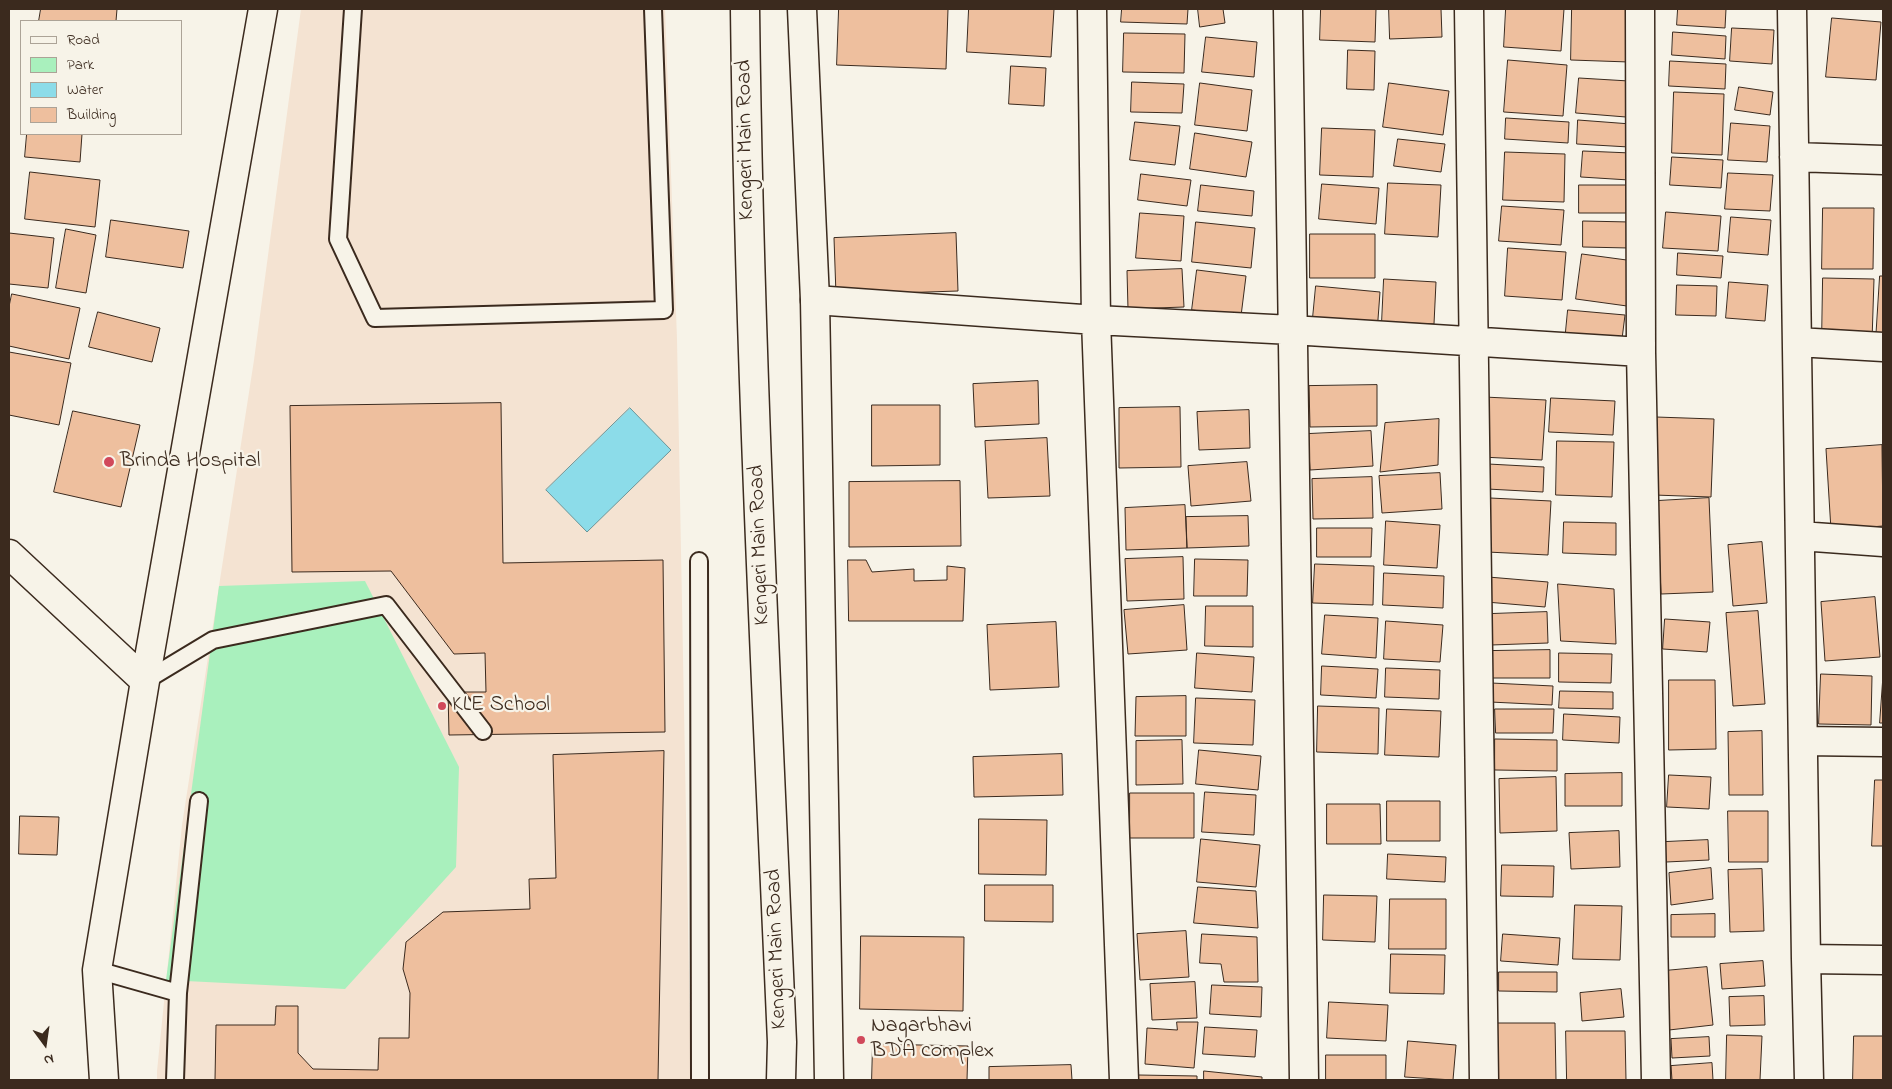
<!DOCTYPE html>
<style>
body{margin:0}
#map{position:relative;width:1892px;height:1089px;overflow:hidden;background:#f7f3e8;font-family:"Indie Flower",sans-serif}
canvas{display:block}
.frame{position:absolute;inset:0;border:10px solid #3b2a1e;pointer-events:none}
.legend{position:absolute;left:20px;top:20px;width:162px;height:115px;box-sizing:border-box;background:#f7f3e8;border:1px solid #aca397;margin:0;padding:6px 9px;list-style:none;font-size:15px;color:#3b2a1e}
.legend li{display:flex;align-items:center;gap:10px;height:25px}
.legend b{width:25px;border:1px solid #aca397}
.north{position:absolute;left:20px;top:1019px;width:50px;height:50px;-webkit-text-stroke:4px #f7f3e8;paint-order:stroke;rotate:166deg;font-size:14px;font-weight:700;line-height:20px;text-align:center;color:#3b2a1e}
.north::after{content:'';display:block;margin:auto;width:18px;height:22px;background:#3b2a1e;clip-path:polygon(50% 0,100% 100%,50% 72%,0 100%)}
</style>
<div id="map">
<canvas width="1892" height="1089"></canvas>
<div class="frame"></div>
<ul class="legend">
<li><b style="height:6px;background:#f7f3e8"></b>Road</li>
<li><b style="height:14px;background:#a9f0bd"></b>Park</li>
<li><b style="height:14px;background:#8cdce9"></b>Water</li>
<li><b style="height:14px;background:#eebf9e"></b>Building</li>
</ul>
<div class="north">N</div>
</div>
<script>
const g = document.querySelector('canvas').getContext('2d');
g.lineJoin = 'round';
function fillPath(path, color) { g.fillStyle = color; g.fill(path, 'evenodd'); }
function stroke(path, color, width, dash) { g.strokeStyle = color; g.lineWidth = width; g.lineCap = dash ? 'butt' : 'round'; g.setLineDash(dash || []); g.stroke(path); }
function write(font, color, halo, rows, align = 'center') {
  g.font = font + ' "Indie Flower",sans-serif'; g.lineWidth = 4.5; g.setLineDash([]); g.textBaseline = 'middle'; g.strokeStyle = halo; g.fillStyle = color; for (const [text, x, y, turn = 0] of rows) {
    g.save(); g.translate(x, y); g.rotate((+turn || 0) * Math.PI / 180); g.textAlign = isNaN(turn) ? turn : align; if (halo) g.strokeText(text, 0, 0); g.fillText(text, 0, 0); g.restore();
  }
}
fillPath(new Path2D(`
 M301,9H665L677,339L691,1080H157V1071L182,825L254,360Z`), '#f4e3d2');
fillPath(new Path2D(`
 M365,581L459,767L456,867L345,989L166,980L219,586Z`), '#a9f0bd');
const water = new Path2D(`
 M630,408L671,450L587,532L546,490Z`);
fillPath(water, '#8cdce9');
stroke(water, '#6c9598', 1);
const building = new Path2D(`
 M41,9H117L116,21H39Z
 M839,9H948L946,69L837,65Z
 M969,9H1054L1051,57L967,52Z
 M1122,9H1188L1187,24L1121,22Z
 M1198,9H1223L1225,23L1200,27Z
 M1321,9H1376L1375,42L1320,40Z
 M1389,9H1441L1442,37L1390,39Z
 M1506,9H1564L1561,51L1504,47Z
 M1572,9H1630L1629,62L1571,60Z
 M1678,9H1726L1725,28L1677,25Z
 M1832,18L1881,22L1876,80L1826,77Z
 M1732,28L1774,30L1772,64L1730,61Z
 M1673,32L1726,36L1725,59L1672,55Z
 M1124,33L1185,34L1184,73L1123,72Z
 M1206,37L1257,42L1254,77L1202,72Z
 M1348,50L1375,51L1374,90L1347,89Z
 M1508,60L1567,65L1563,116L1504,112Z
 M1670,61L1726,64L1725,89L1669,86Z
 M1011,66L1046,68L1044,106L1009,104Z
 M1579,78L1629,81L1626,117L1576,113Z
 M1132,82L1184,84L1182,113L1131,112Z
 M1200,83L1252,90L1247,131L1195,125Z
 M1389,83L1449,91L1443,135L1383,127Z
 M1739,87L1773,92L1770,115L1735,110Z
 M1674,92L1724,94L1722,155L1672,153Z
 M1506,118L1569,122L1568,143L1505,139Z
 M1578,120L1631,124L1629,147L1577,144Z
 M1135,122L1180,126L1175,165L1130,160Z
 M1731,123L1770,126L1767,162L1728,160Z
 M1322,128L1375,130L1373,177L1320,175Z
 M1195,133L1252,142L1246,177L1190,169Z
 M27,134H82L80,162L25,157Z
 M1398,139L1445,144L1441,172L1394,166Z
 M1583,151L1631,153L1629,180L1581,177Z
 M1505,152L1565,154L1564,202L1503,200Z
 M1672,157L1723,160L1721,188L1670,185Z
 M30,172L100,180L95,227L25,219Z
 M1728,173L1773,175L1770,211L1725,209Z
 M1141,174L1191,180L1187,206L1138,200Z
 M1388,183L1441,185L1438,237L1385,234Z
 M1322,184L1379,188L1376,224L1319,219Z
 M1201,185L1254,191L1252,216L1198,211Z
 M1579,185H1628L1627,213H1579Z
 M1502,206L1564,210L1561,245L1499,241Z
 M1823,208H1874L1873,269H1822Z
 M1666,212L1721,216L1718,251L1663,248Z
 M1140,213L1184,216L1181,261L1136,258Z
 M1731,217L1771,220L1768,255L1728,252Z
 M111,220L189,231L183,268L106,257Z
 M1583,221L1630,222L1629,248L1583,247Z
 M1196,222L1255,228L1251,268L1192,262Z
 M66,229L96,235L86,293L56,288Z
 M9,233L54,238L48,288L9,284Z
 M956,233L958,291L836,295L834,238Z
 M1310,234H1375V278H1310Z
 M1508,248L1566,252L1562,300L1505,296Z
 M1678,253L1723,256L1721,278L1677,275Z
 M1582,254L1634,261L1627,306L1576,299Z
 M1182,269L1184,307L1128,309L1127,271Z
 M1197,270L1246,276L1241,316L1192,310Z
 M1880,276H1883V340H1876Z
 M1823,278L1874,279L1872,341L1822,340Z
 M1384,279L1436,282L1434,324L1382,322Z
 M1729,282L1768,285L1765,321L1726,318Z
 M1677,285L1717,286L1716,316L1676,315Z
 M1316,286L1380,292L1377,333L1312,328Z
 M12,294L80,308L69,359L9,346V307Z
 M1568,310L1625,315L1621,347L1565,341Z
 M98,312L160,328L152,362L89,347Z
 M9,352L71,363L59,425L9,415Z
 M1038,381L1039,424L975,427L973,384Z
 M1377,385V426L1310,427L1309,386Z
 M1484,397L1546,400L1542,460L1481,457Z
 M1551,398L1615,401L1613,435L1549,432Z
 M501,403L503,563L663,560L665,732L449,735L448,692H486L485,653L454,654L391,571L292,572L290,406Z
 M872,405H940V465L872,466Z
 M1180,407L1181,467L1119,468V408Z
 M1249,410L1250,448L1199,450L1197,412Z
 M73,411L140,425L121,507L54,492Z
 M1656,417L1714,419L1711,497L1654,495Z
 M1439,419L1438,465L1380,472L1385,423Z
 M1371,431L1373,466L1310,470L1308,434Z
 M1047,438L1050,496L988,498L985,441Z
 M1557,441L1614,442L1612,497L1556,495Z
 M1882,445L1883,526L1831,530L1826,449Z
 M1247,462L1251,501L1191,506L1188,466Z
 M1488,464L1544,467L1543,492L1487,489Z
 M1440,473L1442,509L1382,513L1379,476Z
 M1372,477L1373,518L1313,519L1312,479Z
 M960,481L961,546L849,547V482Z
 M1490,498L1551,501L1548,555L1487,552Z
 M1709,498L1713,592L1661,594L1657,501Z
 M1185,505L1187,548L1126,550L1125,508Z
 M1248,516L1249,546L1187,548L1186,517Z
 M1386,521L1440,525L1437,568L1384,565Z
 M1564,522L1616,523V555L1563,553Z
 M1317,528H1372L1371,557H1317Z
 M1762,542L1767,603L1733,606L1728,545Z
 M1183,557L1184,599L1127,601L1125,559Z
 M1195,559L1248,560L1247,596H1194Z
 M848,560H866L872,572L914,569V581L947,580V566L965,568L963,621H849Z
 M1315,564L1374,566L1373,605L1313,603Z
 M1384,573L1444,576L1443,608L1383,605Z
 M1488,577L1548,582L1545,607L1486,602Z
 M1558,584L1614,589L1616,644L1561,641Z
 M1875,597L1880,657L1825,661L1821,602Z
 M1184,605L1187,650L1128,654L1124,610Z
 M1206,606H1253V647L1205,646Z
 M1758,611L1765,704L1733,706L1726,613Z
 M1547,612L1548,643L1491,645L1490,614Z
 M1325,615L1378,618L1376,658L1322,654Z
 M1665,619L1710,622L1707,652L1663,649Z
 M1386,621L1443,625L1440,662L1384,659Z
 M1056,622L1059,687L990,690L987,625Z
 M1550,650V678H1489V651Z
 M1197,653L1254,657L1252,692L1195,688Z
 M1559,653L1612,654L1611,683L1559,682Z
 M1322,666L1378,669L1376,698L1321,695Z
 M1386,668L1440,670L1439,699L1385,697Z
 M1821,674L1872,676L1871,725L1819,724Z
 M1883,676V723H1880Z
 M1669,680H1715L1716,749L1669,750Z
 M1491,683L1553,686L1552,705L1490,702Z
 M1560,691L1613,692V709L1559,708Z
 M1186,696V736H1135L1136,697Z
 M1196,698L1255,700L1253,745L1194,743Z
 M1318,706L1379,708L1378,754L1317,752Z
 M1387,709L1441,711L1439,757L1385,755Z
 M1495,709H1554L1553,733H1496Z
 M1564,714L1620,717L1619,743L1563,740Z
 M1762,731L1763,795H1729L1728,732Z
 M1495,739L1557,740V771L1495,770Z
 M1182,740L1183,784L1136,785V741Z
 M1199,750L1261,756L1258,790L1196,784Z
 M664,751L658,1080H215L216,1025H275L276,1006H298V1053L313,1069L378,1070L379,1038H409L410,993L403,969L406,942L443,912L530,909L529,879L556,878L553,755Z
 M1062,754L1063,795L974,797L973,757Z
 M1622,773V806H1565V774Z
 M1669,775L1711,777L1709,809L1667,807Z
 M1556,777L1557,831L1500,833L1499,779Z
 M1875,780H1883V846H1872Z
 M1205,792L1256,795L1254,835L1202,832Z
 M1130,793H1194V838H1130Z
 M1387,801H1440V841H1387Z
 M1327,804H1380L1381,844H1327Z
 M1728,811H1768V862H1729Z
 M20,816L59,817L57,855L19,854Z
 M979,819L1047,820L1046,875L979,874Z
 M1619,831L1620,867L1571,869L1569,833Z
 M1201,839L1260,845L1256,887L1197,882Z
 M1708,840L1709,860L1666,862L1665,842Z
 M1388,854L1446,857L1445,882L1387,879Z
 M1502,865L1554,866L1553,897L1501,896Z
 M1711,868L1713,899L1671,905L1669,873Z
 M1762,869L1764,931L1730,932L1728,870Z
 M985,885H1053V922L985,921Z
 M1198,887L1256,891L1258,928L1194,923Z
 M1324,895L1377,896L1375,942L1323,940Z
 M1390,899H1446V949H1389Z
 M1575,905L1622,906L1620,960L1573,959Z
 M1715,914V937H1671V915Z
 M1186,931L1189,977L1140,980L1137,934Z
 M1202,934L1257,937L1258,982H1224L1221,964L1200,963Z
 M1503,934L1560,938L1558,965L1501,961Z
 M861,936L964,937L963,1011L860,1009Z
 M1391,954L1445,955L1444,994L1390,993Z
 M1763,961L1765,986L1722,989L1720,964Z
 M1707,967L1713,1025L1669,1030L1664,971Z
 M1499,972H1557V992L1499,991Z
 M1195,982L1197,1018L1152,1020L1150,984Z
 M1212,985L1262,987L1261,1017L1210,1014Z
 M1621,989L1624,1017L1582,1021L1580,993Z
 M1764,996L1765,1025L1730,1026L1729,997Z
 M1329,1002L1388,1005L1386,1041L1327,1038Z
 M1177,1022H1198L1194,1068L1145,1064L1147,1028L1177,1030Z
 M1492,1023H1555L1556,1080H1493Z
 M1205,1027L1257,1030L1255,1057L1203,1054Z
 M1566,1031H1625L1626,1080H1567Z
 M1727,1035L1762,1036L1760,1080H1726Z
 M1854,1036H1883V1080H1853Z
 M1709,1037L1710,1056L1672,1058L1671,1039Z
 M1408,1041L1456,1045L1453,1080L1405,1077Z
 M873,1044L968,1046L967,1080H872Z
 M1326,1055H1386V1080H1326Z
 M1712,1063L1713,1080H1672L1671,1066Z
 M1071,1065L1072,1080H989V1067Z
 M1204,1071L1262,1077V1080H1204Z
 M1138,1075L1197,1076V1080H1138Z`);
fillPath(building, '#eebf9e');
stroke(building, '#3b2a1e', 1);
const lane = new Path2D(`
 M353,9L338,239L375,318L664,310L653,9
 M699,561L700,1080
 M145,681L213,640L386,605L483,731
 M97,970L178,993L175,1080
 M178,993L199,801`);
const street = new Path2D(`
 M1092,9L1096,320L1124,1080
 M1288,9L1304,1080
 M1469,9L1484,1080
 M1640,9L1641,352L1656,1080
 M1792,9L1806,959L1809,1080
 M1794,157L1883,160
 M815,300L1096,320L1292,330L1641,352
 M1797,342L1883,347
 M1800,536L1883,542
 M9,554L145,681
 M1803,741L1883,742
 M1806,959L1883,960
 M104,1080L97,970L145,681L263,9`);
const primary = new Path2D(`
 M745,9C749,353 767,698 782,1042L781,1080
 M802,9L815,300L829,1080`);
stroke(lane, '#3b2a1e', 20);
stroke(street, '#3b2a1e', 31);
stroke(primary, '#3b2a1e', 31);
stroke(lane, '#f7f3e8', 16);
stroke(street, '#f7f3e8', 28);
stroke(primary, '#f7f3e8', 28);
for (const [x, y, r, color] of [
 [109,462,6,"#d1495b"],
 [442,706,5,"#d1495b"],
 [861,1040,5,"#d1495b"]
]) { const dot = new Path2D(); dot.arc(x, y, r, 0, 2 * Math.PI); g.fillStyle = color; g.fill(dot); stroke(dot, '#f7f3e8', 2); }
write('22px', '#3b2a1e', '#f7f3e8', [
 ["Kengeri Main Road",747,140,-91],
 ["Kengeri Main Road",761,545,-92],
 ["Kengeri Main Road",778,949,-92]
]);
write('22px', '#3b2a1e', '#f7f3e8', [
 ["Brinda Hospital",120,462],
 ["KLE School",452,706],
 ["Nagarbhavi",871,1027],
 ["BDA complex",871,1052]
], 'left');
</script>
